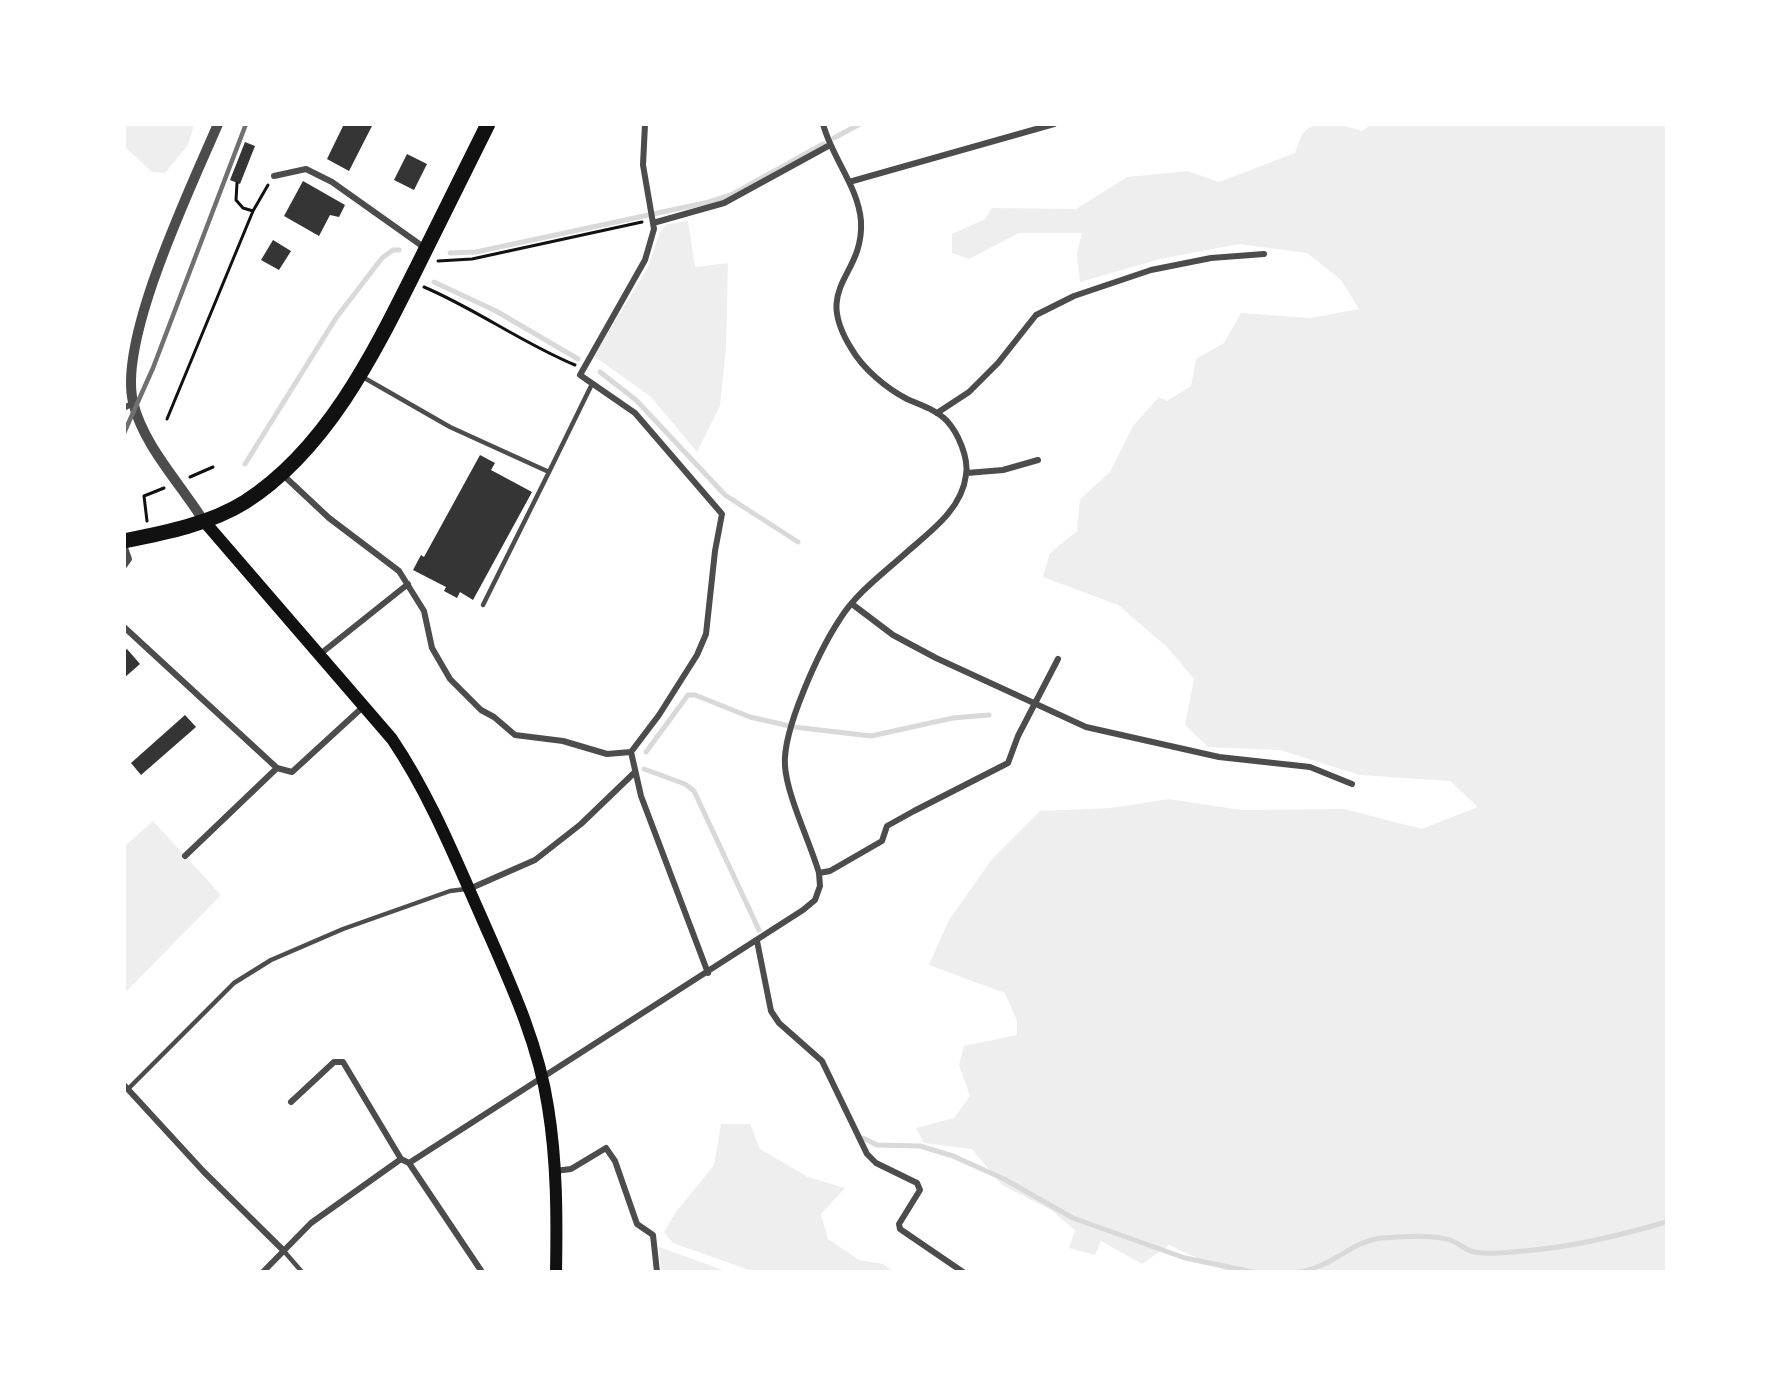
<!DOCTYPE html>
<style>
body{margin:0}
#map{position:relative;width:1791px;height:1396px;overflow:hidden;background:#fff;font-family:"Titillium Web",sans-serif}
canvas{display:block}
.frame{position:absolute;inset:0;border:126px solid #fff;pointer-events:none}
</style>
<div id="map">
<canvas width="1791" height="1396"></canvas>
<div class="frame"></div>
</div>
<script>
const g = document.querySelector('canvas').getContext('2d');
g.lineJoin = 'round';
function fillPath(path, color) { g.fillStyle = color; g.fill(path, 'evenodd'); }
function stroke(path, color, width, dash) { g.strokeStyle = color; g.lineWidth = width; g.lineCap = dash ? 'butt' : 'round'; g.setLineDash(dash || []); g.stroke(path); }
fillPath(new Path2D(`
 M125,124H194V125L188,145L165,173L152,172L125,147Z
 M1370,125H1666V1271H1226L1169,1245L1142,1264L1101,1241L1095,1255L1069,1248L1075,1230L1051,1210L1002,1185L972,1149L924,1143L916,1128L954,1118L970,1096L959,1065L964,1046L1017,1035V1021L1005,993L929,965L949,920L992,859L1040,811L1111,808L1169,799L1241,810L1344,809L1422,829L1478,807L1450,781L1360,775L1280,750L1208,747L1185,725L1194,679L1167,647L1118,605L1043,577L1050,553L1077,531L1080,499L1110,472L1133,426L1159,397L1167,401L1191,386L1196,359L1224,343L1241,313L1311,318L1359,309L1341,280L1307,253L1239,244L1160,259L1080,282L1077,253L1082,233H1019L969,259L952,253V234L985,219L992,208L1076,209L1127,177L1188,171L1219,182L1295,153C1297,147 1299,140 1302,135C1314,116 1345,126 1362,131Z
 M688,221L695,267L728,263L726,348L720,406L697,452L651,397L594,356L648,267L660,232L667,224Z
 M153,821L221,895L125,993L124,847Z
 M721,1124H750L760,1149L808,1177L845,1188L821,1214L828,1239L859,1260L883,1264L893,1271H752L673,1243L664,1232L676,1212L714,1165Z
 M659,1247L726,1271H661Z`), '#eee');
stroke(new Path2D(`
 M834,138L860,124
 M450,253L476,252L709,202L731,195L823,144
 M434,282L496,311L578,359
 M600,372L636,400L725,495L798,542
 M245,464L336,318L382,258L393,250H399
 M646,752L688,695H695L750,717L794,727L871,736L953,718L989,715
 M644,769L685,784L694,791L759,930
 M863,1138L877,1145L920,1146L953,1156L1004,1179L1073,1218L1185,1258L1253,1272
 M1298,1272C1330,1269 1351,1241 1382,1238C1402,1237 1432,1234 1450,1240C1465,1245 1463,1252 1483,1253C1496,1254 1510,1252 1524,1251C1573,1247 1619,1236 1666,1222`), '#d9d9d9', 5);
fillPath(new Path2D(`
 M344,124H373L349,171L327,159Z
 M245,142L255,146L240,184L230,180Z
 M407,154L427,164L414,190L394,180Z
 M303,181L345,205L339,217L330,215L319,236L284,216Z
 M273,240L291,251L279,270L261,260Z
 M480,455L495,463L491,470L532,492L473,600L460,592L457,598L444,591L446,587L413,570L421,555L424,557Z
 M127,649L140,664L124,678V651Z
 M185,715L196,727L141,775L131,763Z`), '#353535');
stroke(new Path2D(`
 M237,183L236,200L243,208L253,211
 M438,261L472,259L642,222
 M424,287C476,309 522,343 575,365
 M167,419L253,211L268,185
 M190,477L213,467
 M147,521L144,496L164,488`), '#111', 3);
stroke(new Path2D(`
 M361,376L450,427L549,472L592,384
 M483,605L549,472
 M128,1089L234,983L271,960L343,929L450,891L466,889
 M283,1250L302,1272`), '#4c4c4c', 4.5);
stroke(new Path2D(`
 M274,176L306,169L332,182L425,248
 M849,182L1054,124
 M653,223L724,203L830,145
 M124,408L133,403
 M937,413L969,392L998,363L1036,315L1074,296L1151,270L1211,258L1264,254
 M967,473L1003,470L1038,460
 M282,474L329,518L399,571L424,611L432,648L450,679L481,710L494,717L515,735L563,741L607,754L631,752L659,715L697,655L706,634L715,551L722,514L635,413L580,375L645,260L654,229L643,165L645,124
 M124,545L129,559L124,566
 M852,604L893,635L936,658L1086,727L1219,757L1310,767L1352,784
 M124,627L277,768L292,772L364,706
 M319,655L408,584
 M631,752L641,796L708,973
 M185,856L277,768
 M819,873L830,871L882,841L887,826L914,811L1008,763L1018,736L1058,659
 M469,889L535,860L581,824L634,773
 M757,941L771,1011L779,1023L822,1061L867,1154L876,1163L917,1183L920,1190L899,1224L900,1229L963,1272
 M124,1085L204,1172L283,1250
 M291,1102L334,1062H343L401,1159L409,1163L482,1272
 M409,1163L803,910L815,900L820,886L819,873C810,842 787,796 785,766C782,730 820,649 840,619C856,593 885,572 907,552C931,531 962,509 966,475C969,458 958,433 947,421C937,410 920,405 907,399C886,388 863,369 851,348C812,285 864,278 861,221C858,186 832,158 823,124
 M555,1171L571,1169L606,1148L615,1161L637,1224L653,1235L657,1272
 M263,1272L311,1223L401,1159`), '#4c4c4c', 6);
stroke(new Path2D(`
 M203,520C180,483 143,445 133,402C118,339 191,187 218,124`), '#4c4c4c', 10);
stroke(new Path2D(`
 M203,520L392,739C429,794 453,853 480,914C507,976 538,1040 548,1107C557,1162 557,1217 556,1272`), '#111', 12);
stroke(new Path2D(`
 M124,541C164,533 210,524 245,502C329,448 376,349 419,263C442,216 465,171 488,124`), '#111', 15);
stroke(new Path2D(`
 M124,433L153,368L246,124`), '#707070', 4.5);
</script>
